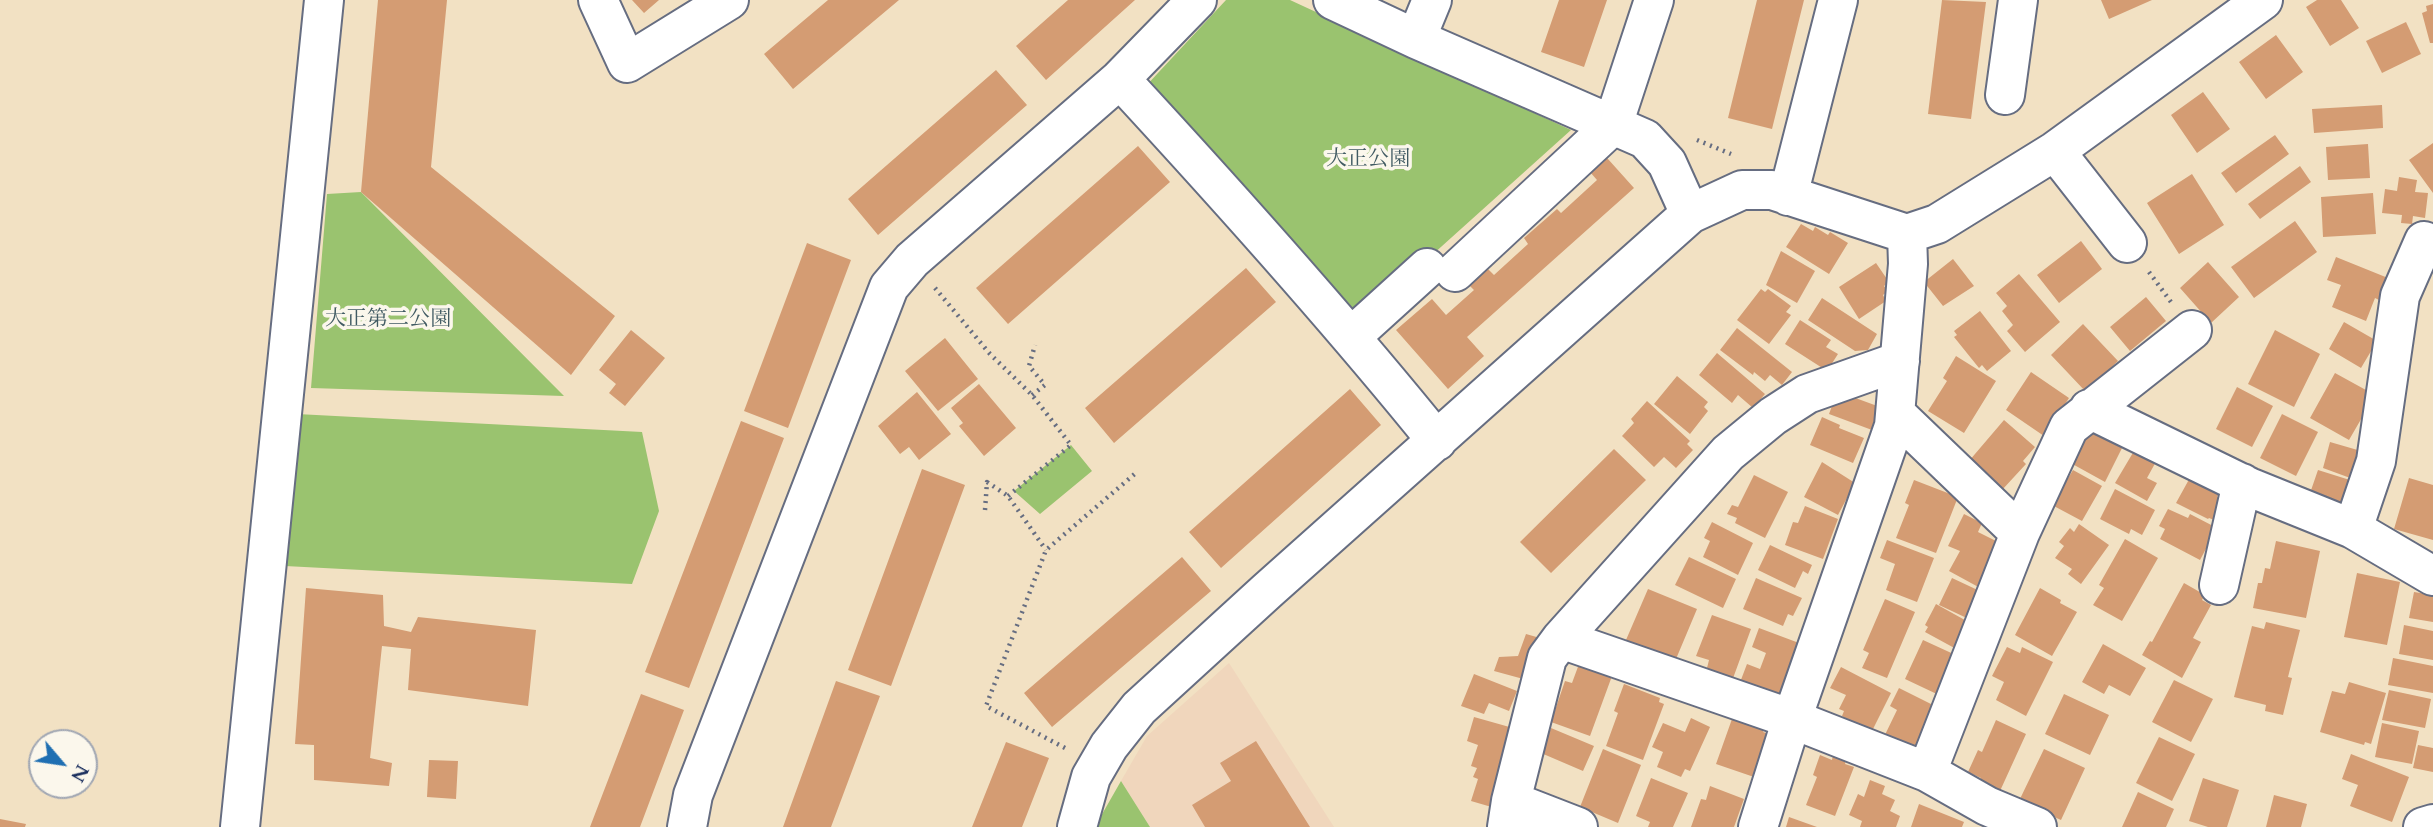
<!DOCTYPE html>
<meta charset="utf-8">
<style>
body{margin:0}
#map{position:relative;width:2433px;height:827px;overflow:hidden;background:#f2e1c3;font-family:Cardo,serif}
canvas{display:block}
.north{position:absolute;left:28px;top:729px;width:70px;height:70px;box-sizing:border-box;background:#fbf7ec;border:2px solid #a1a7b3;border-radius:50%;rotate:119deg;font-size:19px;font-weight:700;line-height:28px;text-align:center;color:#1b2f5e}
.north::after{content:'';display:block;margin:auto;width:24px;height:32px;background:#1f6fb2;clip-path:polygon(50% 0,100% 100%,50% 72%,0 100%)}
</style>
<div id="map">
<canvas width="2433" height="827"></canvas>
<div class="north">N</div>
</div>
<script>
const g = document.querySelector('canvas').getContext('2d');
g.lineJoin = 'round';
function fillPath(path, color) { g.fillStyle = color; g.fill(path, 'evenodd'); }
function stroke(path, color, width, dash) { g.strokeStyle = color; g.lineWidth = width; g.lineCap = dash ? 'butt' : 'round'; g.setLineDash(dash || []); g.stroke(path); }
function write(font, color, halo, rows, align = 'center') {
  g.font = font + ' Cardo,"Noto Serif JP",serif'; g.lineWidth = 7; g.setLineDash([]); g.textBaseline = 'middle'; g.strokeStyle = halo; g.fillStyle = color; for (const [text, x, y, turn = 0] of rows) {
    g.save(); g.translate(x, y); g.rotate((+turn || 0) * Math.PI / 180); g.textAlign = isNaN(turn) ? turn : align; if (halo) g.strokeText(text, 0, 0); g.fillText(text, 0, 0); g.restore();
  }
}
fillPath(new Path2D(`
 M1229,663L1334,827H1150L1121,781L1147,736Z`), '#f0d6bc');
fillPath(new Path2D(`
 M1226,0H1290L1571,130L1362,318L1144,88Z
 M361,192L564,396L311,388L327,194Z
 M297,414L642,432L659,511L632,584L285,566Z
 M1071,445L1092,471L1040,514L1014,491Z
 M1121,781L1150,827H1098L1101,816Z`), '#9ac36f');
fillPath(new Path2D(`
 M378,0H447L431,167L615,316L571,375L361,192Z
 M632,0H659L644,13Z
 M828,0H899L793,89L764,54Z
 M1068,0H1135L1046,80L1016,46Z
 M1559,0H1607L1584,67L1541,52Z
 M1757,0H1804L1772,129L1728,118Z
 M1942,0L1986,2L1971,119L1928,114Z
 M2101,0H2152L2109,19Z
 M2317,0H2341L2359,28L2330,46L2306,7Z
 M2433,4V43H2430L2422,13L2427,11L2426,6Z
 M2406,22L2421,54L2382,73L2366,41Z
 M2276,35L2303,72L2266,99L2239,62Z
 M996,70L1027,105L878,235L848,199Z
 M2203,92L2230,129L2197,153L2171,115Z
 M2382,105L2383,128L2314,133L2312,109Z
 M2275,135L2289,154L2236,193L2221,173Z
 M2433,143V193L2409,160Z
 M2368,144L2370,178L2328,180L2326,147Z
 M1138,146L1170,182L1008,324L976,288Z
 M1599,149L1634,188L1467,337L1484,356L1448,389L1396,330L1432,299L1446,315L1474,290L1469,285L1488,269L1494,275L1528,244L1524,238L1557,209L1561,213L1597,180L1583,164Z
 M2300,166L2311,182L2260,219L2248,204Z
 M2192,174L2224,225L2179,254L2147,203Z
 M2399,177L2417,180L2415,192L2428,193L2425,218L2413,216L2412,224L2401,223L2402,215L2382,213L2385,189L2397,191Z
 M2373,193L2376,234L2323,237L2321,197Z
 M2295,221L2317,252L2254,298L2231,267Z
 M1801,224L1813,231L1815,227L1828,235L1830,232L1848,243L1829,274L1786,247Z
 M2081,241L2102,269L2059,303L2037,275Z
 M807,243L851,260L788,428L744,411Z
 M1781,251L1815,271L1797,303L1766,285Z
 M2336,257L2388,278L2379,300L2375,298L2366,321L2332,307L2341,285L2327,280Z
 M1953,259L1974,286L1943,306L1924,282Z
 M2208,262L2239,297L2211,323L2180,288Z
 M1876,263L1889,282L1884,286L1888,291L1883,295L1886,301L1859,319L1839,287Z
 M1246,268L1276,302L1114,443L1085,408Z
 M2019,274L2060,322L2025,352L2007,331L2013,325L2002,311L2007,306L1996,293Z
 M1761,289L1765,292L1768,289L1791,306L1786,312L1791,315L1769,344L1737,320Z
 M2146,297L2166,321L2130,351L2110,327Z
 M1822,298L1877,334L1868,350L1855,351L1808,320Z
 M1980,311L2011,351L1987,371L1982,365L1979,368L1954,337L1957,335L1954,331Z
 M1800,320L1831,340L1826,347L1838,354L1827,371L1785,344Z
 M2344,322L2377,341L2361,368L2329,349Z
 M2083,324L2118,361L2086,392L2051,355Z
 M1737,328L1792,372L1782,385L1770,375L1765,381L1754,372L1753,375L1720,350Z
 M631,330L665,358L625,406L609,393L616,384L599,370Z
 M2275,330L2320,354L2294,407L2248,384Z
 M945,338L978,379L938,411L905,371Z
 M1717,353L1765,394L1753,408L1738,395L1732,403L1699,375Z
 M1956,356L1996,381L1964,433L1928,411L1947,381L1943,378Z
 M2031,372L2069,398L2044,436L2006,410Z
 M2335,373L2375,395L2349,440L2310,418Z
 M1677,376L1708,402L1704,407L1708,411L1690,434L1654,404Z
 M979,384L1016,428L984,456L959,426L963,423L951,408Z
 M2237,387L2273,406L2252,447L2216,429Z
 M1350,389L1381,425L1221,568L1189,532Z
 M917,392L951,434L919,460L909,447L900,454L878,426Z
 M1850,396L1880,407L1872,430L1829,414L1835,398L1847,402Z
 M1647,401L1690,441L1687,444L1693,450L1676,468L1664,457L1654,467L1622,436L1634,423L1631,419Z
 M2282,414L2318,432L2296,476L2260,458Z
 M1822,417L1840,425L1839,428L1864,438L1853,463L1810,445Z
 M2004,420L2035,447L2023,461L2026,464L2002,490L1969,461Z
 M741,421L784,438L689,688L645,672Z
 M2091,426L2124,444L2105,482L2067,461Z
 M2330,442L2361,451L2353,479L2323,468Z
 M1614,449L1646,480L1551,573L1520,542Z
 M2134,451L2158,458L2147,478L2157,483L2147,501L2115,483Z
 M1822,462L1855,483L1838,515L1804,497Z
 M922,469L965,485L891,686L848,670Z
 M2073,470L2102,486L2082,521L2052,505Z
 M2318,470L2353,481L2346,510L2308,499Z
 M2192,474L2221,490L2217,497L2224,500L2214,520L2209,518L2208,519L2176,503Z
 M1754,475L1788,492L1765,538L1735,523L1737,518L1727,514L1732,505L1738,507Z
 M2409,478L2433,485V540L2394,529Z
 M1914,480L1958,497L1936,553L1896,538L1909,505L1905,503Z
 M2115,489L2155,510L2142,535L2131,529L2129,534L2100,519Z
 M1805,506L1838,519L1823,559L1785,545L1793,522L1798,523Z
 M2168,509L2188,518L2190,514L2217,528L2200,560L2160,539L2165,529L2159,526Z
 M1964,514L1982,523L1978,532L2004,545L1982,589L1949,571L1960,551L1948,546Z
 M1712,522L1753,543L1738,575L1703,557L1710,541L1704,538Z
 M2079,524L2109,545L2081,584L2068,574L2072,569L2055,558L2064,546L2059,542L2070,528L2074,532Z
 M2125,539L2158,558L2122,621L2093,605L2104,588L2099,585Z
 M1887,540L1934,558L1917,602L1886,590L1895,564L1880,558Z
 M2276,541L2320,551L2306,618L2253,608L2258,583H2262L2265,568L2270,569Z
 M1770,545L1812,565L1808,574L1803,571L1795,588L1758,570Z
 M1182,557L1211,591L1052,727L1024,693Z
 M1689,557L1736,579L1723,608L1675,585Z
 M2357,573L2400,582L2387,645L2344,637Z
 M1756,578L1802,598L1793,616L1788,614L1783,626L1743,609Z
 M1952,578L1984,593L1971,620L1939,605Z
 M2184,583L2205,595L2202,600L2211,605L2193,638L2201,642L2182,678L2142,655L2150,641L2152,642Z
 M306,588L383,595L384,626L411,632L418,617L536,630L528,706L408,690L411,649L382,646L370,758L392,763L389,786L314,780V745L295,744Z
 M2040,588L2061,600L2060,603L2077,612L2052,656L2015,635Z
 M1648,589L1697,609L1676,659L1626,640Z
 M2414,592L2433,595V622L2409,618Z
 M1885,599L1915,612L1887,678L1862,668L1869,653L1863,650Z
 M1936,604L1972,624L1958,650L1925,632L1928,627L1925,625Z
 M1712,615L1751,629L1732,681L1706,672L1709,660L1696,656Z
 M2266,622L2300,630L2288,677L2292,678L2283,715L2265,711L2266,705L2234,697L2252,626L2264,629Z
 M2404,625L2433,631V660L2399,654Z
 M1759,628L1799,643L1778,699L1739,685L1747,664L1760,669L1766,653L1752,647Z
 M1526,634L1540,638L1527,680L1494,671L1499,657L1518,656Z
 M1923,640L1960,657L1941,696L1905,679Z
 M2103,644L2146,668L2130,696L2109,685L2104,694L2082,682Z
 M2007,647L2020,653L2022,647L2053,662L2026,716L1996,700L2004,682L1992,676Z
 M2393,658L2433,666V693L2388,685Z
 M1579,664L1612,676L1590,736L1551,722L1565,681L1572,683Z
 M1841,667L1891,693L1869,737L1849,727L1852,722L1842,716L1844,711L1839,709L1846,695L1830,688Z
 M1474,674L1517,691L1509,711L1489,703L1484,714L1461,706Z
 M2174,680L2213,699L2191,742L2152,722Z
 M836,681L880,696L831,827H783Z
 M2349,682L2386,693L2371,744L2365,742L2364,745L2320,732L2332,691L2345,694Z
 M1624,684L1660,698L1659,702L1664,704L1643,760L1606,746L1618,713L1614,711Z
 M1899,688L1939,708L1920,747L1916,745L1912,755L1882,741L1897,710L1890,706Z
 M2389,690L2431,699L2425,728L2382,720Z
 M641,694L684,710L640,827H590Z
 M2064,694L2109,715L2090,755L2045,734Z
 M1474,717L1513,728L1495,808L1471,801L1478,779L1473,777L1477,768L1471,766L1478,745L1467,741Z
 M1691,718L1710,727L1690,771L1685,769L1681,777L1657,767L1663,752L1652,747L1663,723L1685,732Z
 M1732,719L1764,730L1763,732L1769,734L1754,777L1716,764Z
 M1996,720L2026,734L2000,791L1980,782L1981,778L1968,772L1978,750L1982,752Z
 M2382,723L2419,731L2412,764L2375,757Z
 M1551,728L1594,746L1583,771L1541,753Z
 M2159,737L2195,754L2172,801L2136,783Z
 M1256,741L1310,827H1205L1192,805L1231,781L1220,763Z
 M1006,742L1049,758L1022,827H972Z
 M2418,745L2433,748V772L2413,768Z
 M1603,749L1641,765L1618,823L1580,807Z
 M2044,749L2085,768L2061,820L2019,801Z
 M2351,754L2409,777L2392,822L2350,806L2358,785L2342,779Z
 M1820,755L1832,760L1833,755L1846,760L1845,764L1854,767L1835,816L1806,805L1817,777L1813,775Z
 M429,760L458,761L456,799L427,797Z
 M1651,778L1688,793L1673,827H1648L1650,822L1636,816Z
 M2203,778L2239,790L2227,827H2208L2189,821Z
 M1870,780L1885,786L1882,794L1895,800L1890,811L1900,816L1896,827H1860L1862,821L1849,815L1858,794L1864,797Z
 M1710,786L1744,799L1734,827H1691L1701,799L1706,800Z
 M2138,792L2174,809L2166,827H2122Z
 M2274,795L2307,804L2301,827H2266Z
 M1919,804L1964,822L1962,827H1911Z
 M1789,817L1817,827H1786Z
 M0,819L26,824L25,827H0Z`), '#d49c73');
const minor = new Path2D(`
 M598,0L627,63L729,0
 M1333,0L1416,39L1645,139L1667,163L1690,214
 M1416,39L1432,0
 M1120,79C1229,197 1336,316 1437,441
 M2005,95L2018,0
 M2055,151L2127,243
 M1788,196L1838,0
 M1455,272L1613,125L1654,0
 M1352,336L1427,268
 M2089,409L2249,487L2353,529L2433,576
 M1896,414L2020,533
 M2353,529L2376,461L2400,296L2424,241
 M2219,585L2242,483
 M1561,639L1792,719L1927,772L1987,806L2037,827
 M1927,772L2020,533L2069,427L2192,330
 M1511,801L1578,827
 M240,827L324,0
 M687,827L693,795L889,287L912,260L1120,79L1197,0
 M1077,827L1091,777L1109,746L1139,708L1267,591L1690,214L1742,190H1772L1907,234L1937,224L2055,151L2263,0
 M1507,827L1511,801L1547,658L1561,639L1728,453L1773,416L1807,394L1900,361
 M1758,827L1792,719L1894,426L1908,264L1907,234
 M2423,827L2433,824`);
stroke(minor, '#666d81', 42);
stroke(new Path2D(`
 M1697,140L1731,154
 M2149,272L2171,302
 M935,288L990,354L1032,395L1071,445L1008,496
 M1032,395L1045,385L1029,366L1035,345
 M985,510L987,482L1008,496L1046,550
 M1065,748L986,706L1046,550L1137,472`), '#666d81', 4.5, [2, 5]);
stroke(minor, '#fff', 38);
write('21px', '#415b63', '#fbf7ec', [
 ["大正公園",1368,160],
 ["大正第二公園",388,320]
]);
</script>
